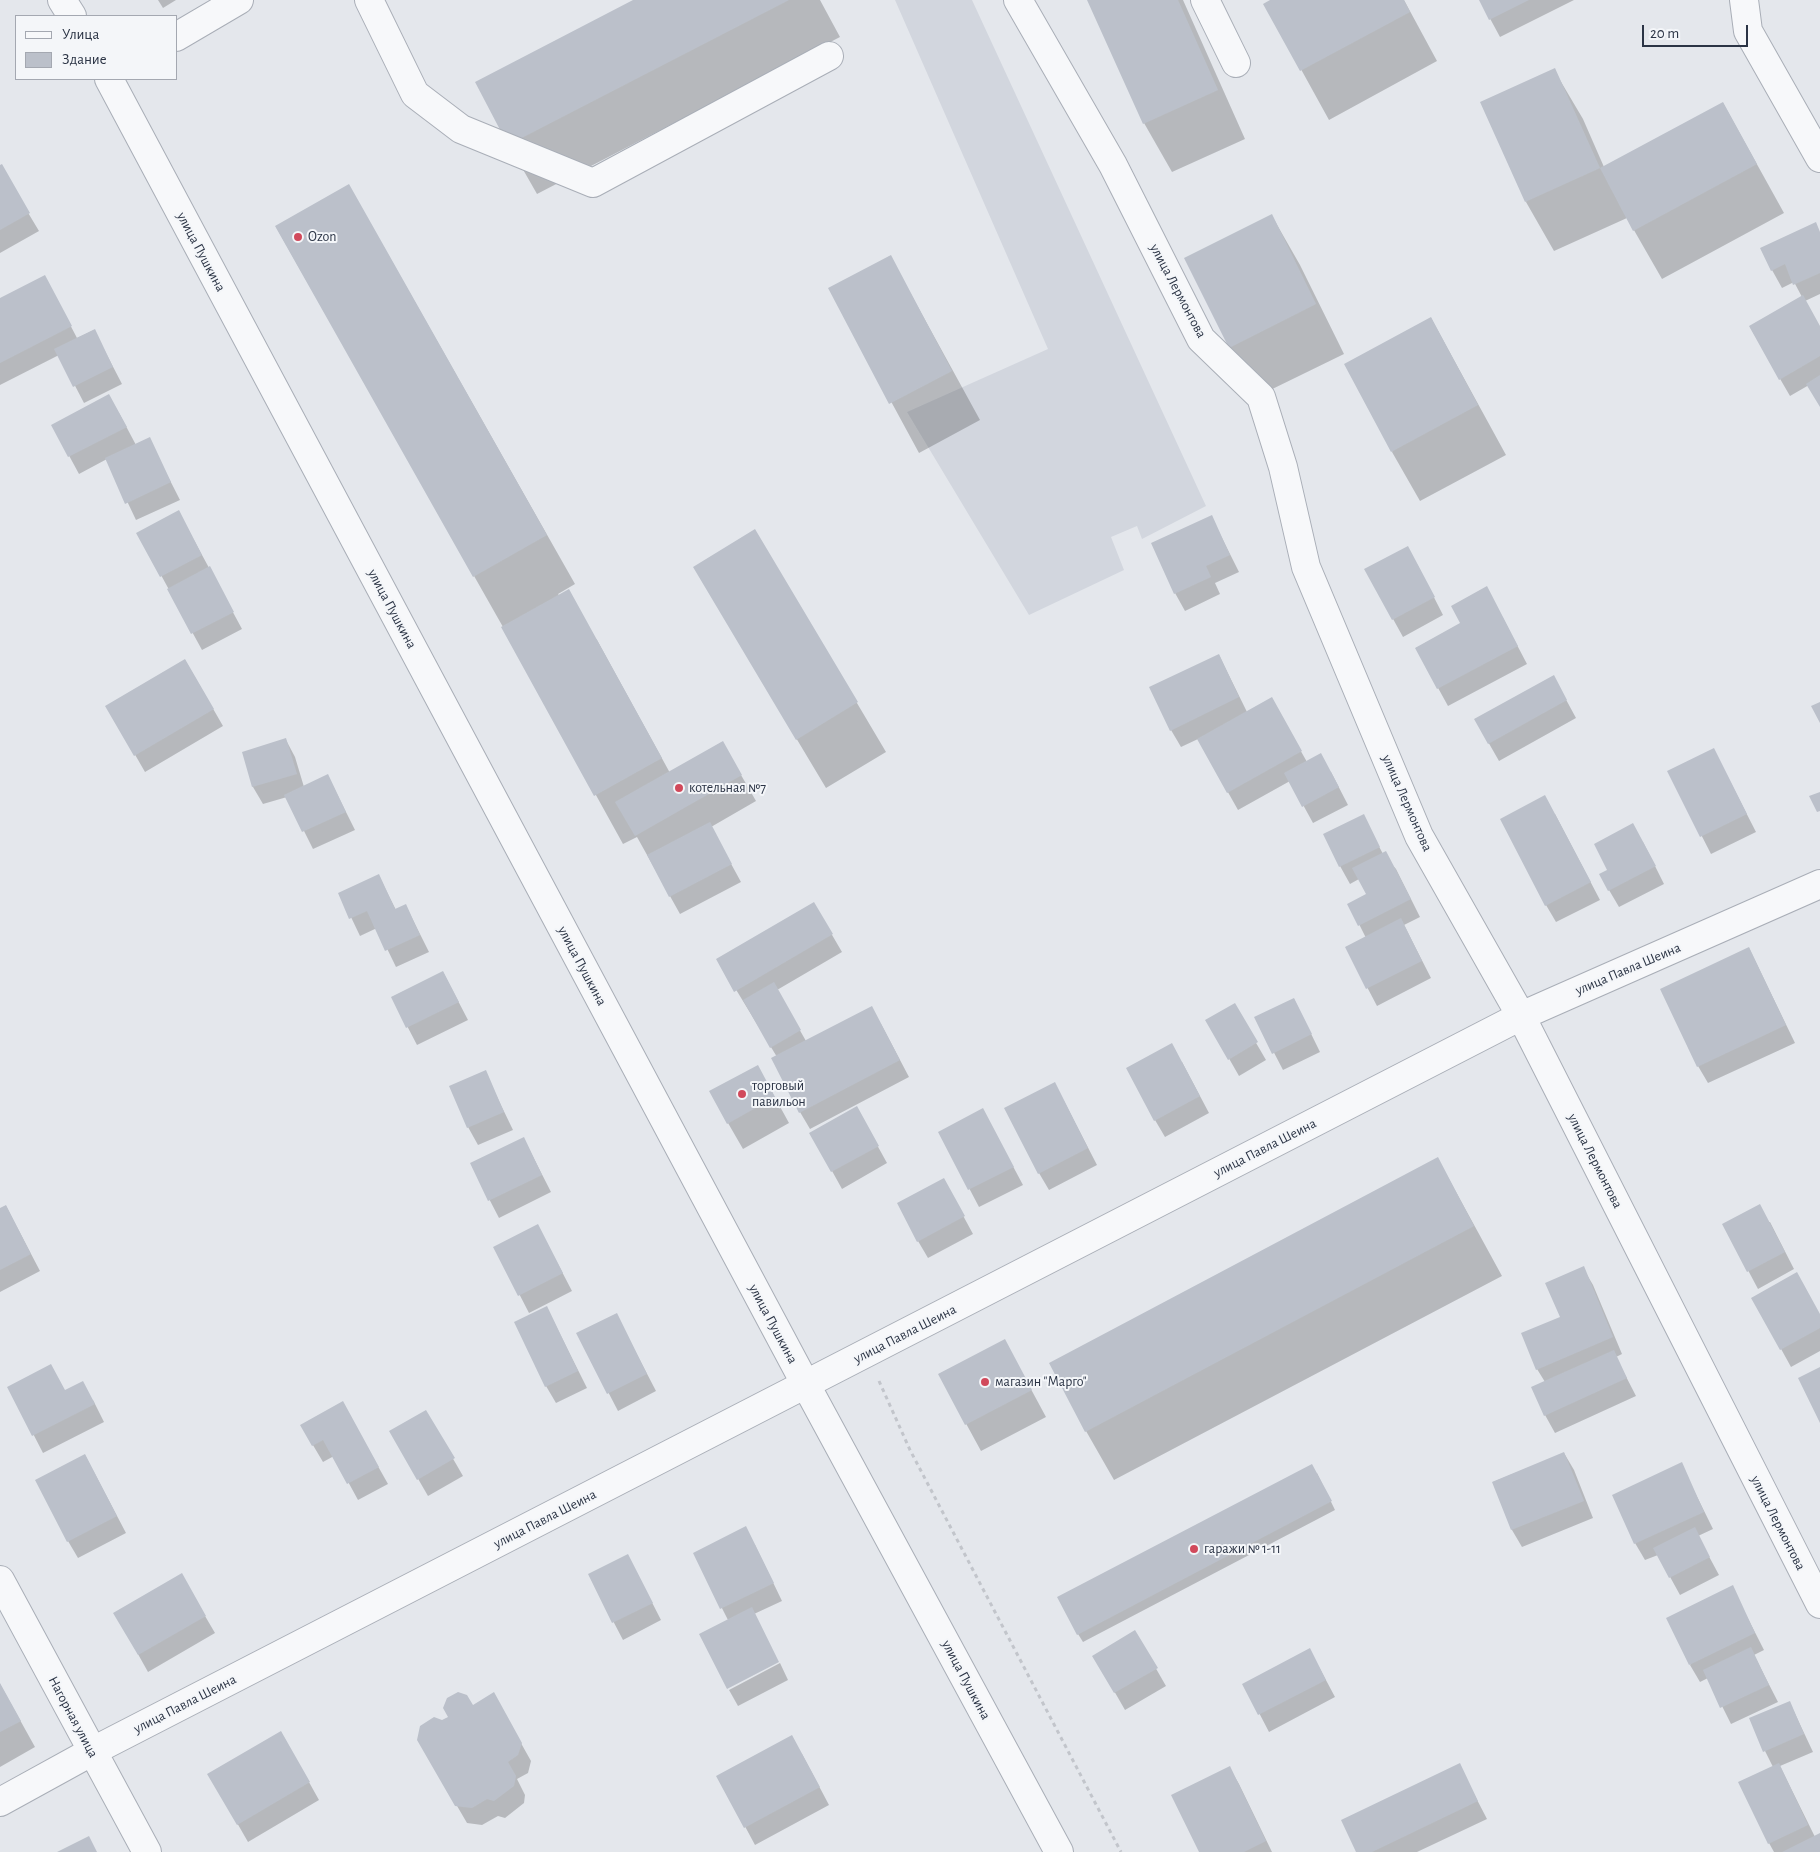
<!DOCTYPE html>
<meta charset="utf-8">
<style>
body{margin:0}
#map{position:relative;width:1820px;height:1852px;overflow:hidden;background:#e4e7ec;font-family:"Alegreya Sans",sans-serif}
canvas{display:block}
.legend{position:absolute;left:15px;top:15px;width:162px;height:65px;box-sizing:border-box;background:#f4f6f9;border:1px solid #a4a8b1;margin:0;padding:6px 9px;list-style:none;font-size:15px;color:#2b3445}
.legend li{display:flex;align-items:center;gap:10px;height:25px}
.legend b{width:25px;border:1px solid #a4a8b1}
.scale{position:absolute;left:1642px;top:25px;width:106px;height:22px;box-sizing:border-box;border:2px solid #2b3445;border-top:0;padding-left:6px;font-size:15px;line-height:18px;white-space:nowrap;color:#2b3445;-webkit-text-stroke:4px #f4f6f9;paint-order:stroke}
</style>
<div id="map">
<canvas width="1820" height="1852"></canvas>
<ul class="legend">
<li><b style="height:6px;background:#f7f8fa"></b>Улица</li>
<li><b style="height:14px;background:#bbc0ca"></b>Здание</li>
</ul>
<div class="scale">20 m</div>
</div>
<script>
const g = document.querySelector('canvas').getContext('2d');
g.lineJoin = 'round';
function fillPath(path, color) { g.fillStyle = color; g.fill(path, 'evenodd'); }
function stroke(path, color, width, dash) { g.strokeStyle = color; g.lineWidth = width; g.lineCap = dash ? 'butt' : 'round'; g.setLineDash(dash || []); g.stroke(path); }
function write(font, color, halo, rows, align = 'center') {
  g.font = font + ' "Alegreya Sans",sans-serif'; g.lineWidth = 4; g.setLineDash([]); g.textBaseline = 'middle'; g.strokeStyle = halo; g.fillStyle = color; for (const [text, x, y, turn = 0] of rows) {
    g.save(); g.translate(x, y); g.rotate((+turn || 0) * Math.PI / 180); g.textAlign = isNaN(turn) ? turn : align; if (halo) g.strokeText(text, 0, 0); g.fillText(text, 0, 0); g.restore();
  }
}
fillPath(new Path2D(`
 M895,0H972L1206,506L1142,539L1137,526L1111,537L1124,570L1029,615L907,412L1048,349Z`), '#d2d6de');
fillPath(new Path2D(`
 M158,0H176L163,8Z
 M635,0H820L840,37L537,194L509,145Z
 M1088,0H1183L1245,139L1172,172L1144,123Z
 M1273,0H1404L1437,61L1329,120L1265,4Z
 M1480,0H1574L1500,37Z
 M1554,70L1583,119L1604,167L1723,103L1784,213L1662,279L1627,218L1554,251L1526,202Z
 M0,166L39,231L0,253Z
 M1272,216L1300,265L1344,354L1258,396L1230,347Z
 M276,227L377,235L575,584L558,594L597,640L670,773L722,742L756,801L711,827L741,882L680,914L637,837L623,844L503,627Z
 M1820,232V294L1805,301L1820,327V405L1809,385L1790,396L1750,327L1802,297L1794,282L1782,288L1772,270Z
 M890,256L980,420L919,453L830,289Z
 M54,294L77,338L94,330L122,384L84,403L59,355L0,385V300Z
 M1431,318L1506,455L1420,501L1392,452Z
 M119,413L136,445L149,439L180,500L136,520L107,459L79,474L53,426Z
 M1211,516L1239,572L1215,583L1220,594L1185,611L1175,593Z
 M188,529L242,629L202,650L138,533Z
 M755,531L886,752L826,788L723,616Z
 M1417,564L1443,615L1403,637L1366,570Z
 M1496,605L1527,664L1448,706L1416,648Z
 M1219,655L1247,712L1281,716L1307,762L1331,772L1348,805L1313,823L1290,781L1238,810L1198,739L1181,747L1171,730Z
 M185,660L223,726L145,772L107,706Z
 M1563,694L1576,718L1499,761L1475,719Z
 M286,740L295,757L304,787L328,776L355,830L313,849L287,797L263,804L253,787L243,753Z
 M1714,750L1756,832L1711,854L1669,772Z
 M1555,814L1600,900L1556,922L1546,905Z
 M1363,816L1383,854L1396,869L1420,917L1404,925L1431,978L1377,1006L1346,947L1366,938L1349,904L1368,895L1359,879L1350,884L1340,866Z
 M1643,842L1664,884L1619,907L1609,890Z
 M379,876L396,910L406,906L429,952L396,967L377,928L360,936L340,894Z
 M814,904L842,952L777,990L806,1041L881,1024L909,1077L810,1129L800,1112L777,1057L718,960Z
 M1749,948L1795,1043L1708,1083L1698,1066Z
 M443,972L468,1020L417,1045L392,997Z
 M1294,999L1320,1052L1283,1070L1256,1018Z
 M1234,1005L1266,1060L1239,1076L1207,1020Z
 M1182,1062L1209,1113L1165,1137L1155,1120Z
 M485,1072L513,1130L478,1145L468,1127Z
 M772,1092L789,1123L743,1149L728,1123Z
 M1064,1101L1097,1165L1049,1190L1039,1173Z
 M866,1125L887,1163L842,1189L811,1133Z
 M992,1127L1023,1185L979,1207L940,1133Z
 M524,1139L551,1192L499,1218L471,1164Z
 M1438,1159L1502,1276L1114,1480L1086,1431Z
 M953,1197L973,1234L928,1258L918,1241Z
 M6,1206L40,1271L0,1292V1209Z
 M1770,1222L1794,1269L1758,1289L1724,1225Z
 M547,1243L572,1291L529,1313L495,1247Z
 M1583,1268L1593,1285L1622,1354L1616,1357L1636,1396L1555,1433L1545,1415V1382L1537,1369Z
 M1753,1298L1820,1316V1351L1791,1367Z
 M547,1308L587,1388L556,1403L546,1386Z
 M616,1314L656,1391L618,1411L578,1334Z
 M1005,1341L1046,1417L981,1451L939,1374Z
 M9,1387L66,1392L93,1400L104,1422L43,1453Z
 M426,1412L463,1476L428,1496L391,1432Z
 M352,1420L388,1484L358,1500L334,1456L323,1462L301,1425Z
 M1564,1453L1574,1470L1593,1518L1522,1547L1512,1530L1493,1482Z
 M85,1455L126,1533L78,1558L68,1541Z
 M1681,1464L1713,1529L1698,1536L1719,1575L1680,1595L1658,1555L1645,1560L1635,1543Z
 M1317,1473L1335,1510L1083,1642L1078,1634Z
 M755,1545L782,1601L754,1614L728,1620L694,1553Z
 M637,1573L661,1620L623,1640L589,1575Z
 M181,1575L215,1633L148,1672L115,1613Z
 M1732,1587L1764,1650L1754,1655L1778,1702L1731,1724L1708,1678L1700,1682L1690,1665Z
 M1135,1632L1166,1686L1125,1710L1094,1656Z
 M780,1663L788,1680L738,1706L729,1690Z
 M1319,1667L1335,1697L1269,1732L1244,1684Z
 M0,1684L35,1747L0,1767Z
 M1790,1703L1813,1752L1780,1766L1815,1837L1820,1835V1852H1774L1769,1843L1773,1767L1765,1751Z
 M473,1707L503,1711L531,1761L528,1773L517,1779L525,1795L524,1803L505,1818L498,1816L482,1825L467,1823L418,1739L442,1721Z
 M281,1732L319,1800L248,1842L209,1774Z
 M802,1754L829,1805L755,1845L718,1776Z
 M1459,1765L1487,1819L1417,1852H1358Z
 M1229,1767L1239,1784L1272,1852H1200Z`), '#0003');
fillPath(new Path2D(`
 M633,0H789L508,145L475,82Z
 M1087,0H1178L1218,90L1143,124Z
 M1270,0H1404L1410,12L1300,71L1263,4Z
 M1479,0H1529L1489,20Z
 M1555,68L1600,168L1525,202L1480,102Z
 M1723,102L1757,164L1633,231L1600,168Z
 M2,164L30,213L0,230V165Z
 M349,184L547,535L473,577L275,226Z
 M1272,214L1316,304L1229,348L1184,258Z
 M1816,222L1820,232V273L1793,285L1785,264L1771,271L1760,248Z
 M891,255L952,371L889,404L828,288Z
 M45,275L72,326L0,363V298Z
 M1803,295L1820,326V356L1779,380L1749,326Z
 M1431,317L1478,405L1391,452L1344,364Z
 M95,329L113,367L73,387L54,349Z
 M1820,375V407L1806,384Z
 M109,394L127,427L68,457L51,425Z
 M150,437L171,482L125,504L105,458Z
 M179,510L202,555L160,577L136,533Z
 M1212,515L1230,555L1206,566L1211,577L1174,594L1151,543Z
 M755,529L858,702L796,740L693,567Z
 M1408,546L1435,597L1392,620L1364,569Z
 M210,566L234,612L191,634L167,589Z
 M1487,586L1518,646L1437,689L1415,648L1460,623L1451,606Z
 M569,589L662,758L594,796L501,627Z
 M1219,654L1239,697L1170,731L1149,687Z
 M185,659L214,709L134,756L105,706Z
 M1554,675L1567,700L1488,744L1474,719Z
 M1272,697L1302,751L1227,793L1197,739Z
 M1820,702V723L1811,706Z
 M286,738L297,774L252,787L242,752Z
 M723,741L742,775L635,836L615,802Z
 M1714,748L1747,814L1700,837L1667,771Z
 M1321,753L1339,787L1302,807L1284,773Z
 M328,774L346,812L302,832L284,795Z
 M1820,792V811L1817,812L1809,796Z
 M1545,795L1591,882L1545,906L1500,819Z
 M1364,814L1380,847L1339,867L1323,834Z
 M710,822L732,864L669,897L647,855Z
 M1633,823L1656,866L1608,891L1599,874L1607,870L1594,844Z
 M1386,851L1411,899L1358,926L1347,904L1366,894L1352,868Z
 M379,874L395,909L406,904L420,935L385,951L367,911L349,919L338,893Z
 M814,902L833,934L734,992L716,959Z
 M1401,918L1422,961L1366,989L1345,947Z
 M1749,947L1786,1025L1697,1067L1660,989Z
 M443,971L459,1002L406,1028L391,997Z
 M774,982L801,1030L770,1048L743,1000Z
 M1294,998L1312,1034L1272,1054L1254,1017Z
 M1235,1003L1258,1042L1228,1060L1205,1020Z
 M872,1006L900,1060L799,1113L771,1058Z
 M1172,1043L1200,1096L1154,1121L1126,1068Z
 M758,1065L775,1097L727,1124L709,1091Z
 M486,1070L504,1112L467,1128L449,1086Z
 M1055,1082L1088,1148L1038,1174L1004,1108Z
 M857,1106L879,1146L831,1172L809,1133Z
 M983,1108L1014,1167L968,1190L938,1132Z
 M524,1137L542,1175L488,1201L470,1163Z
 M1438,1157L1474,1226L1085,1432L1049,1363Z
 M944,1178L965,1216L917,1242L897,1203Z
 M1760,1204L1785,1252L1747,1272L1722,1224Z
 M6,1205L31,1254L0,1270V1208Z
 M538,1224L563,1273L518,1296L493,1247Z
 M1584,1266L1613,1337L1536,1370L1521,1333L1560,1317L1545,1283Z
 M1797,1272L1820,1314V1328L1780,1350L1751,1298Z
 M547,1306L578,1371L545,1387L514,1322Z
 M617,1313L647,1374L607,1394L576,1333Z
 M1005,1339L1032,1390L965,1425L938,1374Z
 M1614,1350L1627,1378L1544,1416L1531,1387Z
 M51,1364L65,1390L83,1381L95,1404L32,1436L7,1387Z
 M1820,1367V1423L1798,1378Z
 M343,1401L379,1467L347,1484L323,1440L312,1446L300,1425Z
 M426,1410L455,1458L417,1480L389,1431Z
 M1564,1452L1584,1501L1511,1530L1492,1482Z
 M85,1454L117,1516L67,1542L35,1480Z
 M1682,1462L1704,1512L1634,1544L1612,1495Z
 M1312,1464L1332,1501L1077,1635L1057,1597Z
 M746,1526L774,1583L720,1609L693,1553Z
 M1695,1527L1710,1557L1669,1578L1653,1548Z
 M628,1554L653,1603L612,1623L588,1574Z
 M182,1573L206,1616L138,1655L113,1613Z
 M1733,1585L1755,1633L1689,1665L1666,1618Z
 M752,1607L779,1662L727,1689L699,1634Z
 M1135,1630L1158,1668L1114,1693L1092,1656Z
 M1751,1647L1769,1685L1720,1708L1703,1670Z
 M1310,1648L1326,1680L1258,1715L1242,1684Z
 M0,1683L21,1721L0,1732Z
 M458,1692L467,1695L473,1705L494,1692L522,1743L518,1755L508,1762L516,1776L514,1786L494,1801L487,1799L472,1808L455,1806L417,1740L420,1726L434,1717L442,1720L448,1717L443,1708L447,1698Z
 M1790,1701L1804,1734L1763,1752L1749,1718Z
 M281,1731L310,1782L237,1825L207,1774Z
 M792,1735L820,1787L744,1828L716,1776Z
 M1460,1763L1478,1801L1372,1852H1356L1341,1820Z
 M1779,1763L1808,1825L1768,1844L1738,1782Z
 M1230,1766L1266,1841L1244,1852H1199L1171,1795Z
 M1820,1833V1852H1782Z
 M89,1836L97,1852H57Z`), '#bbc0ca');
const minor = new Path2D(`
 M62,0L72,16
 M369,0L415,94L461,129L593,183L829,56
 M1018,0L1113,165L1201,339L1261,397L1283,467L1306,567L1419,836L1521,1016L1820,1604
 M1205,0L1236,63
 M1744,0L1748,31L1820,158
 M176,37L239,0
 M109,79L806,1385L1059,1852
 M0,1580L147,1852
 M0,1802L91,1752L1521,1016L1820,884`);
stroke(minor, '#a9aeb7', 30);
stroke(new Path2D(`
 M879,1381L910,1450L1121,1852`), '#c2c5cb', 3, [4, 4]);
stroke(minor, '#f7f8fa', 28);
for (const [x, y, r, color] of [
 [298,237,5,"#d1495b"],
 [679,788,5,"#d1495b"],
 [742,1094,5,"#d1495b"],
 [985,1382,5,"#d1495b"],
 [1194,1549,5,"#d1495b"]
]) { const dot = new Path2D(); dot.arc(x, y, r, 0, 2 * Math.PI); g.fillStyle = color; g.fill(dot); stroke(dot, '#f4f6f9', 2); }
write('14px', '#2b3445', '#f4f6f9', [
 ["Ozon",308,237],
 ["котельная №7",689,788],
 ["торговый",752,1086],
 ["павильон",752,1102],
 ["магазин \"Марго\"",995,1382],
 ["гаражи № 1-11",1204,1549]
], 'left');
write('14px', '#2b3445', '#f4f6f9', [
 ["улица Пушкина",201,252,62],
 ["улица Лермонтова",1178,291,62],
 ["улица Пушкина",392,609,62],
 ["улица Лермонтова",1407,803,66],
 ["улица Пушкина",582,966,62],
 ["улица Павла Шеина",1628,969,-23],
 ["улица Павла Шеина",1265,1148,-27],
 ["улица Лермонтова",1595,1161,63],
 ["улица Пушкина",773,1324,62],
 ["улица Павла Шеина",905,1334,-27],
 ["улица Павла Шеина",545,1519,-27],
 ["улица Лермонтова",1778,1523,63],
 ["улица Пушкина",966,1680,62],
 ["улица Павла Шеина",185,1704,-27],
 ["Нагорная улица",73,1717,62]
]);
</script>
